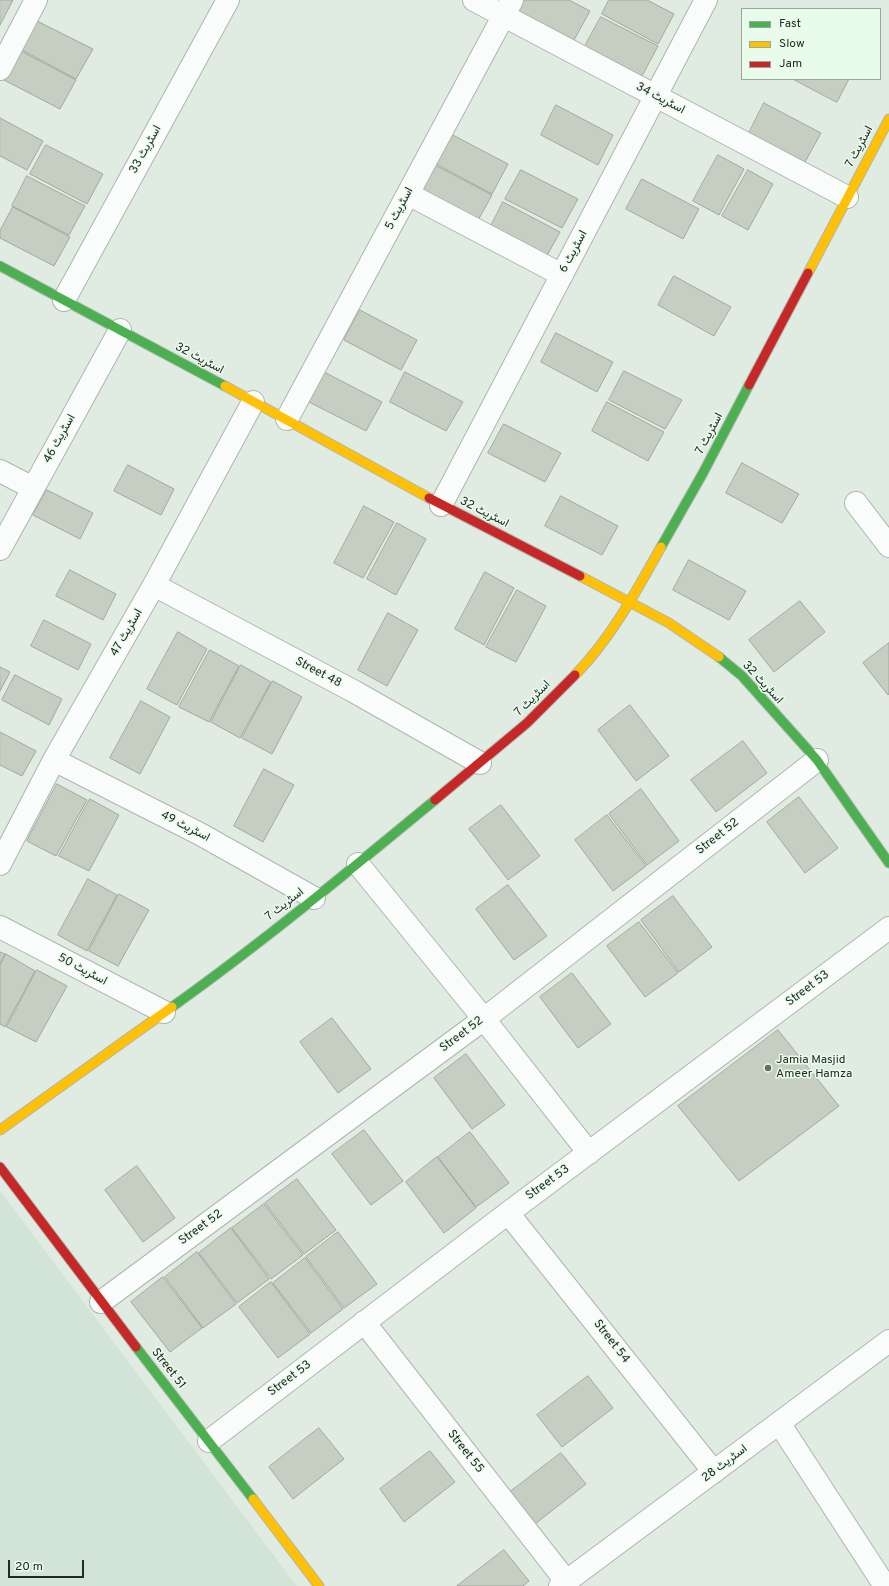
<!DOCTYPE html>
<meta charset="utf-8">
<style>
body{margin:0}
#map{position:relative;width:889px;height:1586px;overflow:hidden;background:#e0ebe2;font-family:Overpass,sans-serif}
canvas{display:block}
.legend{position:absolute;left:741px;top:8px;width:140px;height:72px;box-sizing:border-box;background:#e9fcec;border:1px solid #9aa89c;margin:0;padding:5px 7px;list-style:none;font-size:12px;color:#232a24}
.legend li{display:flex;align-items:center;gap:8px;height:20px}
.legend b{width:20px;border:1px solid #9aa89c}
.scale{position:absolute;left:8px;top:1560px;width:76px;height:18px;box-sizing:border-box;border:2px solid #232a24;border-top:0;padding-left:5px;font-size:12px;line-height:14px;white-space:nowrap;color:#232a24;-webkit-text-stroke:3px #e9fcec;paint-order:stroke}
</style>
<div id="map">
<canvas width="889" height="1586"></canvas>
<ul class="legend">
<li><b style="height:5px;background:#4caf50"></b>Fast</li>
<li><b style="height:5px;background:#ffc107"></b>Slow</li>
<li><b style="height:5px;background:#c62828"></b>Jam</li>
</ul>
<div class="scale">20 m</div>
</div>
<script>
const g = document.querySelector('canvas').getContext('2d');
g.lineJoin = 'round';
function fillPath(path, color) { g.fillStyle = color; g.fill(path, 'evenodd'); }
function stroke(path, color, width, dash) { g.strokeStyle = color; g.lineWidth = width; g.lineCap = dash ? 'butt' : 'round'; g.setLineDash(dash || []); g.stroke(path); }
function write(font, color, halo, rows, align = 'center') {
  g.font = font + ' Overpass,Vazirmatn,sans-serif'; g.lineWidth = 3; g.setLineDash([]); g.textBaseline = 'middle'; g.strokeStyle = halo; g.fillStyle = color; for (const [text, x, y, turn = 0] of rows) {
    g.save(); g.translate(x, y); g.rotate((+turn || 0) * Math.PI / 180); g.textAlign = isNaN(turn) ? turn : align; if (halo) g.strokeText(text, 0, 0); g.fillText(text, 0, 0); g.restore();
  }
}
fillPath(new Path2D(`
 M0,1191L297,1586H0Z`), '#d2e4d5');
const building = new Path2D(`
 M0,0H13L0,25Z
 M523,0H569L590,11L574,40L517,11Z
 M609,0H647L674,14L658,44L602,14Z
 M601,17L658,46L642,76L585,46Z
 M35,20L93,49L76,79L20,49Z
 M19,50L76,80L60,109L4,80Z
 M793,79H849L837,102Z
 M764,103L821,133L805,162L749,133Z
 M556,105L613,135L598,165L541,135Z
 M0,118L43,141L27,170L0,156Z
 M451,134L508,164L492,194L436,164Z
 M46,145L103,174L87,204L30,174Z
 M718,155L744,169L719,215L693,201Z
 M435,165L492,195L476,224L419,195Z
 M521,170L578,199L562,228L505,199Z
 M748,170L773,184L748,230L722,216Z
 M27,176L85,206L69,235L12,206Z
 M642,179L699,209L683,239L626,209Z
 M503,202L560,232L544,261L488,232Z
 M13,207L70,237L54,266L0,238V231Z
 M674,276L731,307L714,336L658,305Z
 M360,310L417,340L401,370L344,340Z
 M556,333L613,362L597,392L541,362Z
 M624,371L682,400L665,429L609,400Z
 M324,372L382,402L366,431L309,402Z
 M405,372L463,402L446,431L390,402Z
 M607,402L664,432L648,461L592,431Z
 M504,424L561,453L545,482L488,453Z
 M742,463L799,494L782,523L726,493Z
 M128,465L174,489L161,515L114,491Z
 M47,490L93,513L80,539L33,515Z
 M561,496L618,526L602,555L545,526Z
 M364,506L394,522L363,578L334,563Z
 M397,523L426,539L396,595L367,579Z
 M689,560L746,591L729,620L673,590Z
 M70,570L116,594L103,620L56,596Z
 M485,572L514,588L484,645L455,629Z
 M517,590L546,606L516,662L486,647Z
 M800,601L825,632L774,672L749,640Z
 M388,613L418,630L387,686L358,670Z
 M44,620L91,644L78,670L31,646Z
 M178,632L207,649L177,705L147,689Z
 M889,643V694L888,695L863,663Z
 M210,650L239,666L209,722L179,707Z
 M241,665L271,682L240,738L211,722Z
 M0,667L10,672L0,691Z
 M15,675L62,699L49,725L2,700Z
 M273,681L302,697L272,754L242,738Z
 M141,701L170,717L140,774L110,758Z
 M630,705L669,756L636,781L598,730Z
 M0,732L36,751L22,776L0,765Z
 M743,741L767,773L716,812L691,780Z
 M264,769L294,785L263,842L234,826Z
 M57,784L87,800L56,856L27,841Z
 M641,789L679,841L647,865L609,814Z
 M799,797L838,848L805,873L767,822Z
 M90,799L119,815L89,871L59,856Z
 M501,805L540,856L508,880L469,829Z
 M607,815L646,866L613,891L575,840Z
 M88,879L117,895L87,951L58,935Z
 M508,885L547,936L514,960L476,909Z
 M119,894L149,910L118,966L89,951Z
 M673,896L712,947L679,972L641,920Z
 M639,922L678,973L645,997L607,946Z
 M0,952L5,954L0,964Z
 M6,954L35,971L5,1027L0,1024V965Z
 M37,970L67,986L36,1042L7,1027Z
 M572,973L611,1024L578,1048L540,997Z
 M332,1018L371,1069L338,1093L300,1042Z
 M778,1030L839,1106L739,1181L678,1106Z
 M466,1054L505,1105L472,1129L434,1078Z
 M364,1130L403,1181L371,1205L332,1154Z
 M470,1132L509,1183L476,1207L438,1157Z
 M437,1157L476,1208L444,1233L406,1182Z
 M137,1166L175,1218L143,1242L105,1190Z
 M297,1179L336,1230L304,1254L265,1203Z
 M264,1204L303,1255L271,1279L232,1228Z
 M231,1228L269,1279L237,1303L199,1253Z
 M338,1232L377,1284L344,1308L306,1257Z
 M197,1252L236,1304L203,1328L165,1277Z
 M305,1258L343,1309L311,1333L273,1283Z
 M163,1277L202,1328L170,1352L131,1302Z
 M271,1282L310,1334L278,1358L239,1307Z
 M588,1376L613,1408L562,1447L537,1415Z
 M319,1428L344,1459L293,1499L269,1467Z
 M430,1451L455,1482L404,1522L380,1489Z
 M561,1453L586,1484L535,1524L510,1492Z
 M504,1550L529,1581L523,1586H457Z`);
fillPath(building, '#c6cec2');
stroke(building, '#a1a79f', 1);
const street = new Path2D(`
 M474,0L847,197
 M0,69L36,0
 M408,194L562,275
 M64,300L228,0
 M287,419L512,0
 M0,471L33,488
 M856,503L889,546
 M441,505L706,0
 M0,549L120,330
 M154,585L355,692L480,763
 M54,760L200,834L314,898
 M0,864L54,760L154,585L253,402
 M358,864L484,1019L589,1153
 M0,927L164,1012
 M508,1213L714,1472
 M101,1302L484,1019L817,760
 M364,1322L566,1581
 M779,1423L885,1586
 M209,1441L508,1213L889,928
 M560,1586L889,1341`);
const fast = new Path2D(`
 M0,266L225,386
 M661,547L703,473L749,385
 M719,657L742,676L817,760L889,863
 M172,1007C263,942 349,871 435,800
 M136,1347L253,1499`);
const slow = new Path2D(`
 M808,273L889,119
 M225,386L429,498
 M580,576L669,623L719,657
 M575,675C611,638 636,592 661,547
 M0,1130L172,1007
 M253,1499L319,1586`);
const jam = new Path2D(`
 M749,385L808,273
 M429,498L580,576
 M435,800L527,723L575,675
 M0,1167L136,1347`);
stroke(street, '#adb6af', 24);
stroke(fast, '#adb6af', 11);
stroke(slow, '#adb6af', 11);
stroke(jam, '#adb6af', 11);
stroke(street, '#fafcfb', 22);
stroke(fast, '#4caf50', 9);
stroke(slow, '#ffc107', 9);
stroke(jam, '#c62828', 9);
for (const [x, y, r, color] of [
 [768,1068,4,"#656e66"]
]) { const dot = new Path2D(); dot.arc(x, y, r, 0, 2 * Math.PI); g.fillStyle = color; g.fill(dot); stroke(dot, '#e9fcec', 1.5); }
write('12px', '#232a24', '#e9fcec', [
 ["اسٹریٹ 34",660,99,28],
 ["اسٹریٹ 7",860,147,-62],
 ["اسٹریٹ 33",146,150,-61],
 ["اسٹریٹ 5",400,209,-62],
 ["اسٹریٹ 6",574,252,-62],
 ["اسٹریٹ 32",199,359,28],
 ["اسٹریٹ 7",710,434,-62],
 ["اسٹریٹ 46",60,439,-61],
 ["اسٹریٹ 32",484,513,27],
 ["اسٹریٹ 47",127,633,-60],
 ["Street 48",318,673,28],
 ["اسٹریٹ 32",762,683,47],
 ["اسٹریٹ 7",533,699,-45],
 ["اسٹریٹ 49",185,827,27],
 ["Street 52",718,837,-38],
 ["اسٹریٹ 7",285,905,-38],
 ["اسٹریٹ 50",82,970,28],
 ["Street 53",808,989,-37],
 ["Street 52",462,1035,-37],
 ["Street 53",548,1183,-36],
 ["Street 52",201,1228,-36],
 ["Street 54",611,1342,52],
 ["Street 51",168,1369,52],
 ["Street 53",290,1379,-37],
 ["Street 55",465,1452,52],
 ["اسٹریٹ 28",725,1464,-37]
]);
write('12px', '#232a24', '#e9fcec', [
 ["Jamia Masjid",776,1061],
 ["Ameer Hamza",776,1075]
], 'left');
</script>
